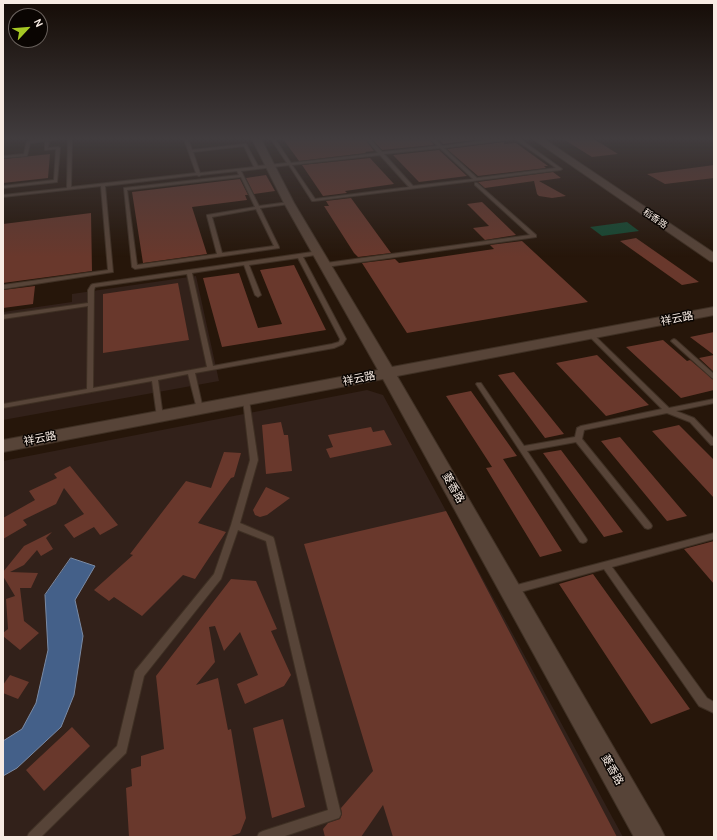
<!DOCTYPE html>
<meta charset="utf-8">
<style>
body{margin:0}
#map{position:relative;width:717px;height:840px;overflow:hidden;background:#26160a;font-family:Karla,sans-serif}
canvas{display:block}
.frame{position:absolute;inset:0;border:4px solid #f7ebe3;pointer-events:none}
.north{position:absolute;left:8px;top:8px;width:40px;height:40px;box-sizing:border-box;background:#0a0502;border:1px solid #69615c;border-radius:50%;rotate:64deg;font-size:11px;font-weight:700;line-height:16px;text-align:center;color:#f7ebe3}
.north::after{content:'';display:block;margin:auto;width:14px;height:18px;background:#a5c824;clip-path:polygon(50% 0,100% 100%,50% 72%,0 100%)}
</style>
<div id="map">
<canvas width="717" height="840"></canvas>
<div class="frame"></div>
<div class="north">N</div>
</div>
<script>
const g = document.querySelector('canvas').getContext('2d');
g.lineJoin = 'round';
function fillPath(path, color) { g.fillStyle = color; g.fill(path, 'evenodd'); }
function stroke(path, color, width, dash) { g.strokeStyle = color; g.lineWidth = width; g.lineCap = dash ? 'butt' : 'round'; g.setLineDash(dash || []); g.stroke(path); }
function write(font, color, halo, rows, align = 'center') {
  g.font = font + ' Karla,"Noto Sans SC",sans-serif'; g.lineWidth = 3; g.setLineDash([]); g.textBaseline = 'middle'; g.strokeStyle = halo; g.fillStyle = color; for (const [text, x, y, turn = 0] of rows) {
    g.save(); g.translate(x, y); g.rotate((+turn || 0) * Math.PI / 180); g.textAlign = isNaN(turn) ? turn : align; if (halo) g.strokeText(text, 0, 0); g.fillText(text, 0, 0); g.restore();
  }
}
fillPath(new Path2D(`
 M196,276L219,381L3,420V312L72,302V294Z
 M367,390L383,395L623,837H3V461Z`), '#32211a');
fillPath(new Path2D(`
 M627,222L639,231L602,236L590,227Z`), '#144931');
const water = new Path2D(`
 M71,558L95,566L75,600L83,636L74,695L61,727L17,768L3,776V741L22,729L36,703L48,650L45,595Z`);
fillPath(water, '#446089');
stroke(water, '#7a8aa4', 1);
fillPath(new Path2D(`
 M283,139H365L374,151L365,152L366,153L299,161Z
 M372,139H429L434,145L382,150Z
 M438,139H482L443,144Z
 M563,139H594L618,154L592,157Z
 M504,142V144L516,143L548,166H544L546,168L478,176L447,149Z
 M439,150L467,176L419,182L393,155Z
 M50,154L48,178L3,183V159Z
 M370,158L394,184L345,191L347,193L323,196L302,165Z
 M714,165V178L665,184L647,174Z
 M553,172L561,178L539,181L566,196L552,198L539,196L537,194L534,181L485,188L478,182Z
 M266,175L275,191L254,194L246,178Z
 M240,179L248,195H245L247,200L192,207L207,254L143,263L132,192Z
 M351,198L391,253L358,257L354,253L324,206H329L326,201Z
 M482,202L512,231L516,235L485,240L473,228L489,226L467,204Z
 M91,213L92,271L3,283V224Z
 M636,238L699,282L682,285L620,241Z
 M522,241L588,302L407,333L362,263L395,259L399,263L494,249L490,245Z
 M294,265L326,330L222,347L203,278L239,273L258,328L282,324L260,270Z
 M178,283L189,340L103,353V294Z
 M35,286L33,304L3,308V290Z
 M714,332V372L699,358L714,355L690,337Z
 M663,340L687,361L690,360L714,380V390L681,398L626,347Z
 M597,355L649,405L606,416L556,363Z
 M514,372L564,434L545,438L498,375Z
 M471,391L517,456L503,459L562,551L540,557L486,468L492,467L446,396Z
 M281,422L284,435H288L292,471L266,474L262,425Z
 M679,425L714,460V498L652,431Z
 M371,427L373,432L384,430L392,445L330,458L326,449L333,447L328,435Z
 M620,437L687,516L667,521L601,441Z
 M561,450L623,532L604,537L543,453Z
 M224,452L241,453L234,477L231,478L198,523L226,532L195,579L183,575L142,616L114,597L109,601L94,590L133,555L130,554L186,481L211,488Z
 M70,466L118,525L100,535L94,527L74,538L64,525L84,514L64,488L56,504L23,520L27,525L3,539V518L35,500L29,491L57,478L54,474Z
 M266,487L290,498L267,515L260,517L255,515L253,510Z
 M446,511L617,837H393L383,805L361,837H325L323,829L328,823L340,819L342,814L341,808L373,771L304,544Z
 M52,532L46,538L53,549L41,556L37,550L24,565L10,572L38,573L31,588H20L24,621L39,633L20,650L3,636V633L8,629L6,599L15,596L3,576V572L24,546Z
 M714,541V584L684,549Z
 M593,574L690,709L651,724L559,584Z
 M231,579L256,581L277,629L271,631L291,675L284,686L245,704L237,684L258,675L240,632L224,651L215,626L209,627L215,662L196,685L218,678L228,730L231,729L246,818L240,833L228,837H129L126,788L132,786L131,769L141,766V756L164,749L156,676Z
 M10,675L29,682L18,699L3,693V685Z
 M283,719L305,807L272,818L253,728Z
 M72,727L90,746L44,791L26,770Z`), '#69382c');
const service = new Path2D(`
 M42,139H58L49,141L48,148L58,147L60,148L57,182L3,188V186L54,180L56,149L45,150V141L30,143L27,156L3,158V156L24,154L27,141Z
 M68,139H72L71,187L196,173L184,139H188L192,150L246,144L258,166L287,163L271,139H275L291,163L378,153L366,139H370L382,152L438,146L430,139H435L442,146L498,139H514L444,148L477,178L556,168L515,139H520L562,169L560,170L314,201H312L289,165L241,171L259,206L289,202L291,203L289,204L260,208L279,247V248L135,269L132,267L124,188L239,175L237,171L201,175L199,176L197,175L105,186L113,272L3,289V285L108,270L101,186L3,197V195L67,188ZM244,146L254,167L200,173L193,152ZM440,148L473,179L413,186L384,154ZM380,155L409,187L315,199L292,165ZM241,177L255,207L207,215V216L217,254L137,265L127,190ZM256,209L274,246L222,253L212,217Z
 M475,183H477L536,235V237L326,267L323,265L326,263L530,235L475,185Z
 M319,251L321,252V254L303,257L346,339L343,344L334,348L195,373L203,409L200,411L197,409L188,374L158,380L163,417L160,419L157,417L152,381L3,408V404L87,389L88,306L3,319V315L88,303V290L91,285L93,284ZM298,258L340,339L339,342L332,344L213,366L192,273L244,265L255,295L258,297L261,295L249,265ZM187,274L207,367L93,388L94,290L95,287Z
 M591,333L593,334L669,408L714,399V403L676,411L694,418L714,439V445H711L690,422L667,413L584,430L582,439L651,524L652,526L651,528L648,529L645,528L576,442L527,451L586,538L587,540L586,542L583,543L580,542L476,384L477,383H481L524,446L575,437L577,428L581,426L662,409L588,335Z
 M674,339L676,340L714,374V379L712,378L672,342L671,341L672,340Z
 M244,398H246L249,400L258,460L240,523L273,537L274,539L341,814L339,818L282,837H257L259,833L263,831L328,810L266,541L238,530L221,579L144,676L126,753L41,837H27L29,833L117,746L135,671L214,574L231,525L250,460L243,400Z
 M714,533V539L612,567L707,698L714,702V713L699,706L604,569L513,594L510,593L508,590L510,587L513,586Z`);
const tertiary = new Path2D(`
 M252,139H261L294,203L392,367L714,307V315L397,376L660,827L665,837H634L383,379L3,452V440L378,370L284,203Z
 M533,139H544L714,253V262L710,261Z`);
stroke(service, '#3f3024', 2);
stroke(tertiary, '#3f3024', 2);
fillPath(service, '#574438');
fillPath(tertiary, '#574438');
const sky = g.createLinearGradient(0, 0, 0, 257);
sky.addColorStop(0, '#150c06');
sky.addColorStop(0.54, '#413c3e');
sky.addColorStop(1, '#413c3e00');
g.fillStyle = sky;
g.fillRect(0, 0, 717, 257);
write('9px', '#f7ebe3', '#0a0502', [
 ["稻香路",655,219,34]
]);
write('11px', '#f7ebe3', '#0a0502', [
 ["祥云路",677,319,-11],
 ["祥云路",359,379,-11],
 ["祥云路",40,439,-11],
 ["菱香路",453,488,61],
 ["菱香路",612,770,61]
]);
</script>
